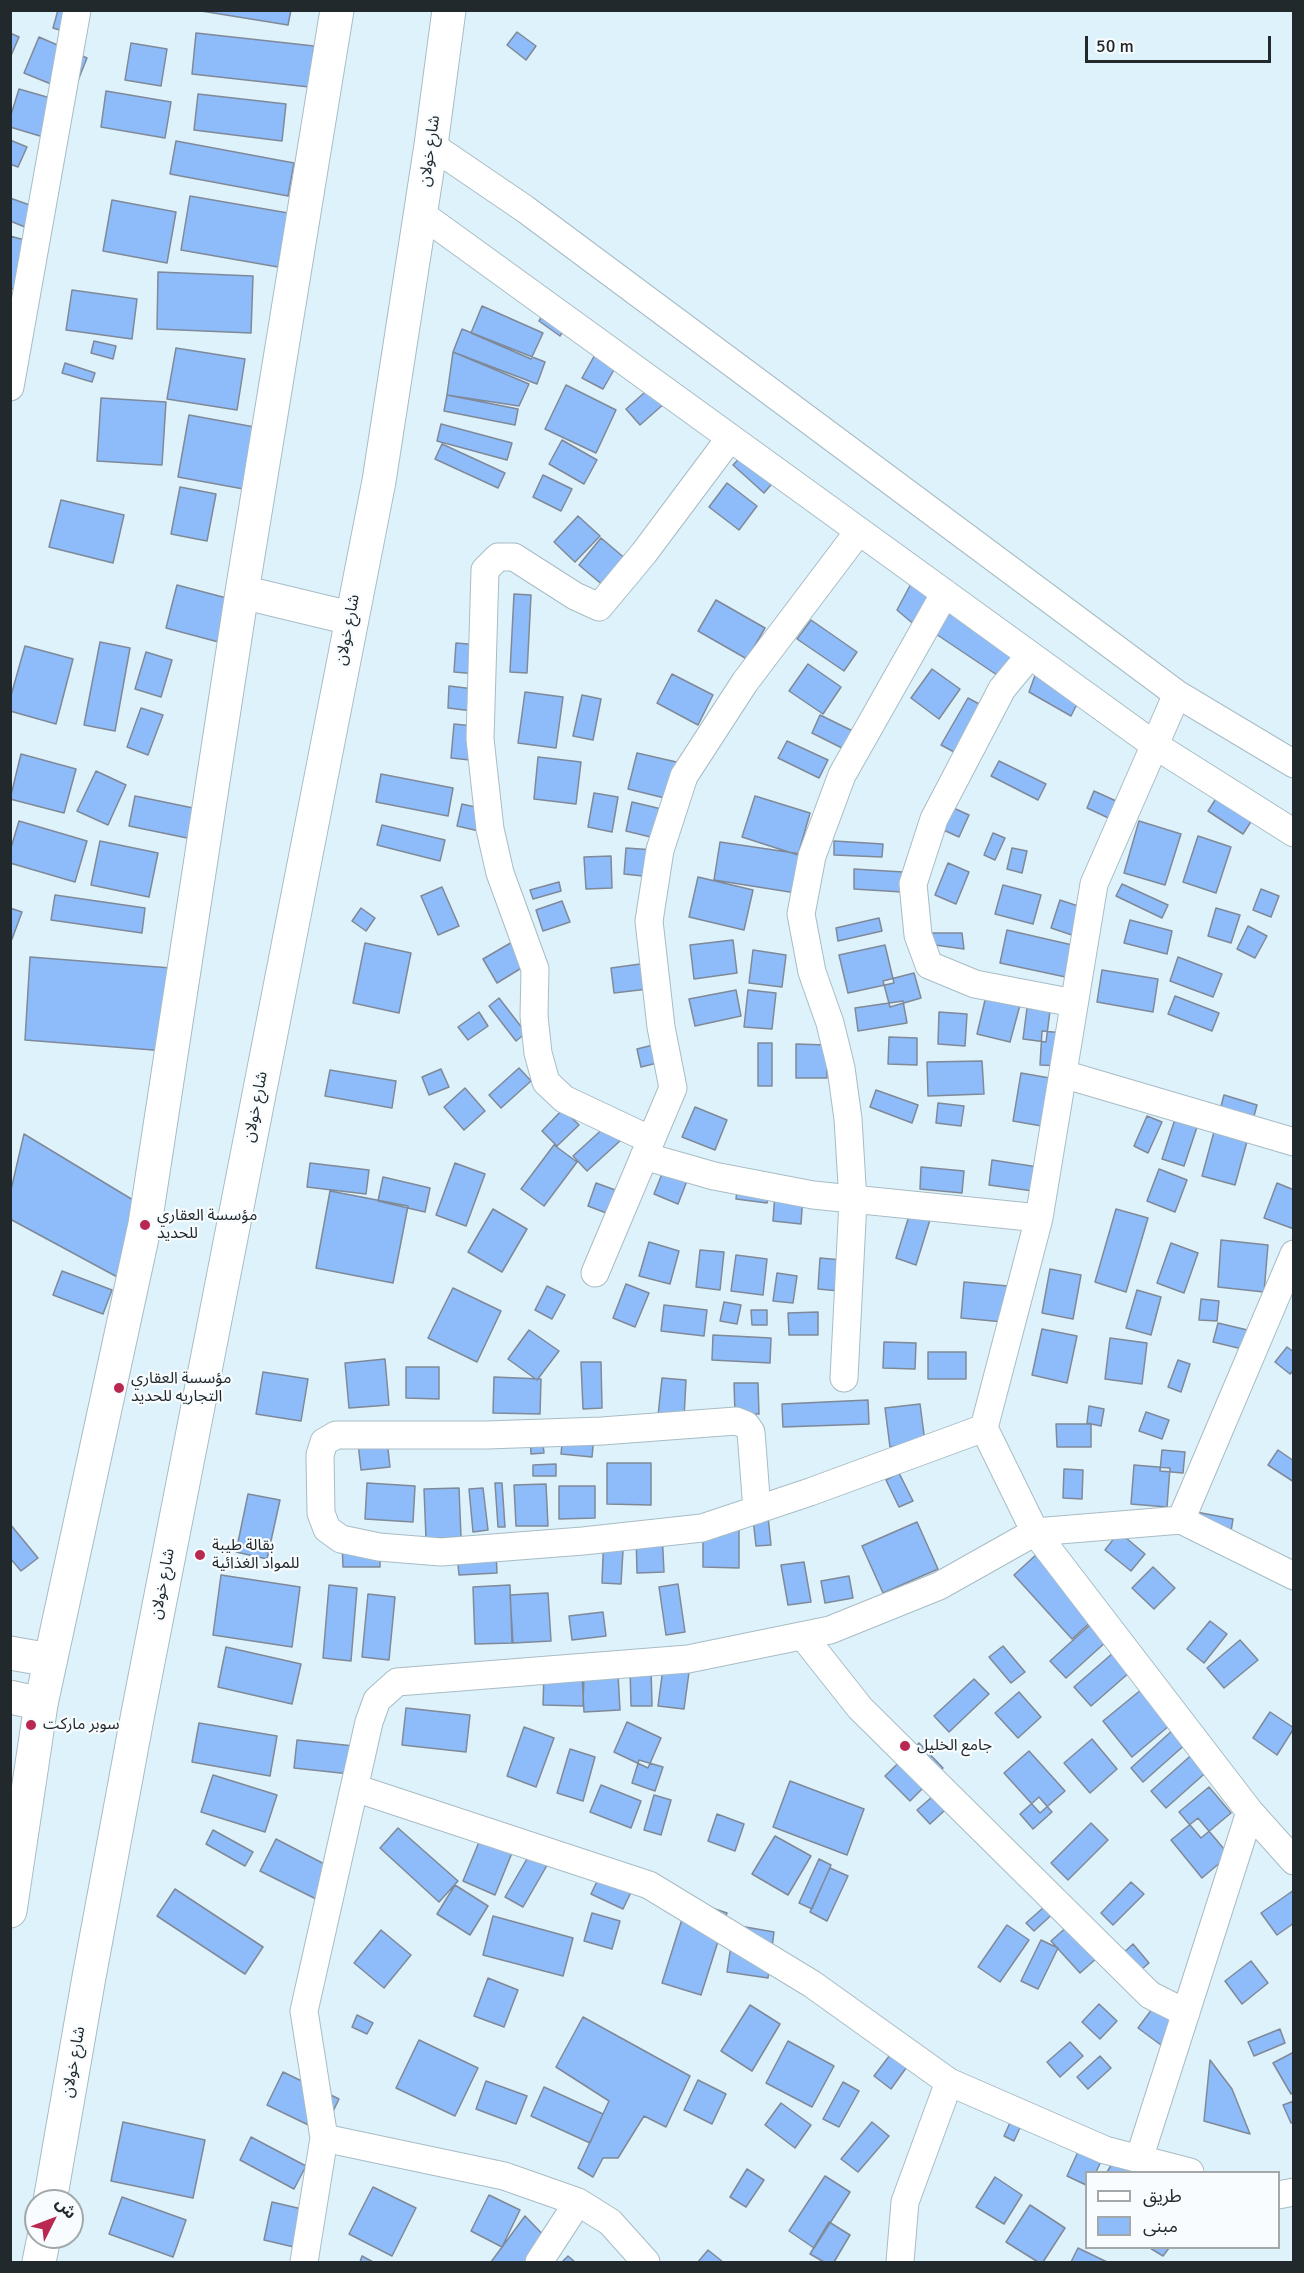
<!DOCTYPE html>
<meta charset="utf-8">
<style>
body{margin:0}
#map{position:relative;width:1304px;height:2273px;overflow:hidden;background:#ddf2fb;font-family:Signika,"Noto Sans Arabic",sans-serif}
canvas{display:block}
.frame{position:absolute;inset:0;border:12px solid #21292d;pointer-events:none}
.legend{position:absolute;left:1085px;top:2171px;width:195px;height:78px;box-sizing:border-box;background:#f8fcfe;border:2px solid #a2a8aa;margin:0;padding:8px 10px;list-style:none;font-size:18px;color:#21292d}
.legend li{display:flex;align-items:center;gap:12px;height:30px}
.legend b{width:30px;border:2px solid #a2a8aa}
.north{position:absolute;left:24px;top:2189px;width:60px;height:60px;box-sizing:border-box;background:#f8fcfe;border:2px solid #a2a8aa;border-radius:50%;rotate:48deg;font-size:16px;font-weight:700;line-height:24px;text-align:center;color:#21292d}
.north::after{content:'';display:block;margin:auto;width:21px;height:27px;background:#b82850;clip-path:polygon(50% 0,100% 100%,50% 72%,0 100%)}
.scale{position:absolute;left:1085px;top:36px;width:186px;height:27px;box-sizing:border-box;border:3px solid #21292d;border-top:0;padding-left:8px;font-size:18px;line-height:21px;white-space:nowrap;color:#21292d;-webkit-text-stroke:4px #f8fcfe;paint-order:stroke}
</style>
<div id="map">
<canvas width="1304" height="2273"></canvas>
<div class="frame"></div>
<ul class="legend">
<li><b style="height:8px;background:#fff"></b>طريق</li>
<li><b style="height:16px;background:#8ebcfb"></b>مبنى</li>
</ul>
<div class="north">ش</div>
<div class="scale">50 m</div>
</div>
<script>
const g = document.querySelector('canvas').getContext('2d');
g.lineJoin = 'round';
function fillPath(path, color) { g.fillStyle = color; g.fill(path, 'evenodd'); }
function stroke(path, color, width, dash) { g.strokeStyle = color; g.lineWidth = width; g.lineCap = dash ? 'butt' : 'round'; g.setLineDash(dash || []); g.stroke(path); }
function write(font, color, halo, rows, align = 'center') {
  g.font = font + ' Signika,"Noto Sans Arabic",sans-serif'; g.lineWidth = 4.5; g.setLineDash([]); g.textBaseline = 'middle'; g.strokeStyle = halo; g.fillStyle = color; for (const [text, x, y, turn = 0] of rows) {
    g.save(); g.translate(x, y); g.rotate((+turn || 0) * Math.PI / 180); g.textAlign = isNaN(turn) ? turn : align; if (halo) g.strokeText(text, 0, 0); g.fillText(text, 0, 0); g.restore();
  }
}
const building = new Path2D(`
 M58,10H81L90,13L83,37L53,28Z
 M195,10H291L288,25Z
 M517,32L536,46L526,60L507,45Z
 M10,33L19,37L10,58Z
 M196,33L314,46L309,87L192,74Z
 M39,37L87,58L73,93L24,73Z
 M131,43L167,49L161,86L125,80Z
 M19,89L71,104L60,142L10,127V118Z
 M106,91L171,102L165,138L101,127Z
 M198,94L286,104L282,141L194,130Z
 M10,140L27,147L18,167L10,164Z
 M176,141L294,163L288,196L170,174Z
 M190,196L288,213L278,267L181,250Z
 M10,198L38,208L30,229L10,221Z
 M112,200L176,212L167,263L103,251Z
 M10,236L39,244L24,292L10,288Z
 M158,272L253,276L251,333L157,329Z
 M72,290L137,299L132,339L66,330Z
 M549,305L571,319L560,336L539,321Z
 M482,306L543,333L531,359L471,333Z
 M462,329L545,362L537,384L453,352Z
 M94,341L116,346L113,359L91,353Z
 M602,342L623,354L603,389L582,378Z
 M176,348L245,359L237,410L167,399Z
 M453,352L529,384L519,406L447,395Z
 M65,363L95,373L92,382L62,373Z
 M566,385L616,410L596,453L545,429Z
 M652,386L666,402L640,425L626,409Z
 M447,395L518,409L515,425L444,411Z
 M101,398L166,402L162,465L97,461Z
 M189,415L260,428L249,490L178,477Z
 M441,424L512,443L507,460L437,441Z
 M562,440L597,460L584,484L549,464Z
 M442,444L505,473L498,488L435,459Z
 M752,445L782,472L764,493L733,465Z
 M543,475L572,489L561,511L533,497Z
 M727,483L757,506L739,530L709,507Z
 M180,487L216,494L207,541L171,534Z
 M61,500L124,515L113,563L49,547Z
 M578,516L600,536L575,562L554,542Z
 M601,538L627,560L605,587L579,565Z
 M920,567L941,585L917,627L897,610Z
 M177,585L238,601L226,644L166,628Z
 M514,594L531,595L527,673L510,672Z
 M716,600L765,628L747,659L698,631Z
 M945,600L1020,654L1003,679L930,630Z
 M811,620L857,652L844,671L797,639Z
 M100,642L130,648L115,731L84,725Z
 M456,643L480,645L478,674L454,672Z
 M25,646L73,659L56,724L10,711V699Z
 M146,652L172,660L161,697L135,689Z
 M808,664L841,687L823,714L789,691Z
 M932,669L960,689L939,719L911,698Z
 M1037,670L1081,696L1071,716L1029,692Z
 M672,674L713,695L698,725L657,703Z
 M449,686L474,689L473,711L448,708Z
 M525,692L563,697L556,748L518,743Z
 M582,695L601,699L593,740L573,736Z
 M968,698L983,706L956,753L941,745Z
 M141,708L163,715L148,755L127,747Z
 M820,715L865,737L856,755L812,733Z
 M454,724L473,726L470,760L451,758Z
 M787,741L828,760L819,778L778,758Z
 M637,753L694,766L685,803L628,789Z
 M21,754L76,769L64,813L10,799Z
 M538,757L581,762L576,804L534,799Z
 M999,761L1046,784L1038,800L991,776Z
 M96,771L126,785L108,825L77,811Z
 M381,774L453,788L448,816L376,802Z
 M1094,791L1138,811L1130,828L1087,808Z
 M594,793L618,797L612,832L588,827Z
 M135,796L198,809L192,839L129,826Z
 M755,796L810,813L798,855L742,837Z
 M1217,797L1252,820L1243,834L1208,811Z
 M632,802L674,812L667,841L626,831Z
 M462,804L484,809L479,831L457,826Z
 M949,806L969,815L959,837L939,828Z
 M19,821L87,841L75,882L10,863V851Z
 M1139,821L1181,834L1165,885L1124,873Z
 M382,825L445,840L440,861L377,845Z
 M993,833L1005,838L995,860L984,855Z
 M1198,836L1231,847L1216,893L1183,882Z
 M100,841L158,853L149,897L91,885Z
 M834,841L883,844L882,857L834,855Z
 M720,842L801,854L796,893L714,880Z
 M626,848L655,850L652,877L624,874Z
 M1012,848L1027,851L1022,873L1007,869Z
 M611,856L612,888L586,889L584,857Z
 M948,863L969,872L956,904L935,895Z
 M854,869L903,872L902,892L854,889Z
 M698,877L753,890L744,930L689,917Z
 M559,882L561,891L533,899L530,890Z
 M1122,884L1168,905L1162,918L1116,896Z
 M1003,885L1041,895L1033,924L995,914Z
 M442,887L459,926L438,935L421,896Z
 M1261,889L1279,896L1271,917L1253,910Z
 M55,895L145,908L142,933L51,920Z
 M1060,900L1093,911L1084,939L1051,928Z
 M562,901L570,922L543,931L536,910Z
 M10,908L22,912L12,939L10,938Z
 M361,908L375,918L366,931L352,921Z
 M1216,908L1240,915L1231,943L1208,936Z
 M879,918L882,931L838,941L836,928Z
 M1130,920L1172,931L1167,954L1124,943Z
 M1248,926L1267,936L1255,958L1237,949Z
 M1007,930L1081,947L1075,979L1000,963Z
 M930,933H962L964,949L935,945Z
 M733,940L737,973L694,979L690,945Z
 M514,941L528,964L497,983L483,959Z
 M365,943L411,953L399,1013L353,1003Z
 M885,945L894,983L848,993L839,955Z
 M753,950L786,955L782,987L749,983Z
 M30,957L171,968L166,1051L25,1040Z
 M1178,957L1222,974L1213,997L1170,981Z
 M662,961L665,987L614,993L611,968Z
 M1102,970L1158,979L1153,1012L1097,1002Z
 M914,973L921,998L890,1007L883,981Z
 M736,990L741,1016L695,1026L689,999Z
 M748,990L776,993L772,1029L744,1027Z
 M986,996L1020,1005L1010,1042L977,1034Z
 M1175,996L1219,1013L1212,1031L1168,1014Z
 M499,998L526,1033L516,1041L489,1006Z
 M903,1001L907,1023L858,1031L855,1008Z
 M1027,1008L1050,1011L1046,1042L1023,1039Z
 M479,1012L488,1026L468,1040L458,1027Z
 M939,1012L967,1014L965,1046L938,1044Z
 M1042,1031L1064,1033L1063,1066L1040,1065Z
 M889,1037L917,1038V1065L888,1064Z
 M665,1042L669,1060L641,1067L637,1049Z
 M758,1043H772V1086H758Z
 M796,1044L827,1045V1078H796Z
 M982,1061L984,1094L928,1096L927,1062Z
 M519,1068L531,1081L501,1108L489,1095Z
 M441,1069L449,1087L429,1095L422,1077Z
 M330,1070L396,1081L392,1108L325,1096Z
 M1021,1073L1061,1080L1053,1128L1013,1121Z
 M465,1088L485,1111L464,1130L444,1107Z
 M876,1090L918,1105L912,1123L870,1107Z
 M1224,1095L1257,1105L1235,1185L1202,1176Z
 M938,1103L964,1106L961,1126L936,1123Z
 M695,1107L727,1120L715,1150L682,1137Z
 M1179,1107L1201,1115L1184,1166L1162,1159Z
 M563,1109L579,1125L557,1146L542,1131Z
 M1147,1116L1162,1122L1148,1153L1134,1146Z
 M607,1125L621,1140L587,1171L573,1156Z
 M24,1134L138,1203L121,1279L10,1219V1194Z
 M554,1145L577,1162L544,1206L521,1189Z
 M668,1159L692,1168L678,1204L654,1194Z
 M992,1160L1051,1169L1048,1193L989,1185Z
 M310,1163L369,1170L366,1194L307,1187Z
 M455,1163L485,1174L466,1226L436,1215Z
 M921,1167L964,1171L962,1193L920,1189Z
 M1159,1169L1187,1180L1175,1212L1147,1201Z
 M383,1177L430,1188L425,1212L378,1201Z
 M738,1181L770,1185L767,1203L736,1199Z
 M596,1183L618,1191L609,1214L588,1206Z
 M1277,1183L1294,1190V1229L1264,1218Z
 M330,1191L408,1206L393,1283L316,1268Z
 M775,1193L803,1195L801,1224L773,1221Z
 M913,1203L933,1210L916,1265L896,1258Z
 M493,1209L527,1229L502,1272L468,1252Z
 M1116,1209L1148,1218L1126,1292L1095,1282Z
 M1221,1240L1268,1245L1264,1292L1218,1287Z
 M649,1242L679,1251L670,1284L639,1276Z
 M1171,1243L1198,1253L1184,1293L1157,1283Z
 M700,1250L724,1252L720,1290L696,1287Z
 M736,1255L767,1259L763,1295L731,1291Z
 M820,1258L842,1260L840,1291L818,1289Z
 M1050,1269L1081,1275L1073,1319L1042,1313Z
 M62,1271L112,1290L103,1314L53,1295Z
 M777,1273L797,1276L793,1303L773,1301Z
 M964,1282L1008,1286L1004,1322L961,1318Z
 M626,1284L649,1293L635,1327L613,1318Z
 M547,1286L565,1295L552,1319L535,1310Z
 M453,1288L501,1311L477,1362L428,1338Z
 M1137,1290L1161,1297L1151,1335L1126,1328Z
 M1201,1299L1219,1301L1217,1321L1199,1320Z
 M724,1302L741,1305L737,1324L720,1321Z
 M664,1305L707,1310L704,1336L661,1331Z
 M751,1310H767V1325H752Z
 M818,1312V1335H789L788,1313Z
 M1218,1323L1260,1333L1255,1352L1213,1342Z
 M1042,1329L1077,1336L1067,1383L1032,1375Z
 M529,1330L559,1351L537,1380L508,1359Z
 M713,1335L771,1338L770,1363L712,1360Z
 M1110,1338L1147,1343L1142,1384L1105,1379Z
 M884,1342L916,1343L915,1369L883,1368Z
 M1287,1347L1294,1352V1370L1290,1374L1275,1362Z
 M928,1352H966V1379H928Z
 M385,1359L389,1405L349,1408L345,1363Z
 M1178,1360L1190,1364L1181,1392L1168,1387Z
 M581,1362H601L602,1408L583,1409Z
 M406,1367H439V1399L406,1398Z
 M263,1372L308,1379L301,1421L256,1414Z
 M494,1377L541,1379L540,1414L493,1413Z
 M662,1378L686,1380L684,1418L658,1416Z
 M734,1383H758L759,1414H735Z
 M868,1400L869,1424L783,1427L782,1404Z
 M920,1404L925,1442L890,1447L885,1408Z
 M1089,1406L1104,1409L1101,1426L1087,1423Z
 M1146,1412L1169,1420L1162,1439L1139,1431Z
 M1056,1424H1091V1447H1057Z
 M386,1431L390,1467L361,1470L357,1434Z
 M563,1434L594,1436L592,1457L561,1454Z
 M542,1435L544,1453L531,1454L530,1436Z
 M1162,1450L1185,1452L1183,1473L1160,1471Z
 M1278,1450L1294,1461V1482L1268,1465Z
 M607,1463H651V1505L607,1504Z
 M556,1464V1476H533V1465Z
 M1134,1465L1170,1468L1167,1507L1131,1504Z
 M1064,1469L1083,1470L1082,1499L1063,1498Z
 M899,1473L913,1501L899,1507L886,1480Z
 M367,1483L415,1486L413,1522L365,1519Z
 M495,1483H502L505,1527H498Z
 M546,1484L548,1526H516L514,1485Z
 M559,1486H595V1518L559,1519Z
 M459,1488L461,1537L426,1539L424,1489Z
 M483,1488L488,1530L473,1532L469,1489Z
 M248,1494L280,1500L267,1559L236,1552Z
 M767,1507L771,1545L756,1546L752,1509Z
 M1191,1511L1233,1519L1229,1544Z
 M917,1522L938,1569L883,1593L862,1546Z
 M703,1523H739V1568L703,1567Z
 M10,1524L38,1558L21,1571L10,1558Z
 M604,1532L624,1534L621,1584L602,1583Z
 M662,1532L664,1572L637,1573L636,1533Z
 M1119,1532L1145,1554L1131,1571L1105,1550Z
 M380,1541V1567H343L342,1542Z
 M496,1552L497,1573L459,1575L457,1553Z
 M1037,1554L1095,1618L1072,1639L1014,1575Z
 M804,1562L811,1602L788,1605L781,1565Z
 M1153,1567L1175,1588L1154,1609L1132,1588Z
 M221,1575L300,1587L292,1647L213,1635Z
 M849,1576L853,1598L825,1603L821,1581Z
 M678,1584L685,1632L666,1635L659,1587Z
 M329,1585L357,1588L351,1661L323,1658Z
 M510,1585L512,1643L475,1644L473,1587Z
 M548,1593L551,1641L513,1643L510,1595Z
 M368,1594L395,1597L389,1660L362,1657Z
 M603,1612L606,1636L572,1640L569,1616Z
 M1210,1621L1227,1634L1204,1663L1187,1649Z
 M1091,1624L1107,1641L1066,1678L1050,1661Z
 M1240,1640L1258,1660L1224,1688L1207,1668Z
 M1003,1646L1025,1672L1011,1683L989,1657Z
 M226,1647L301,1664L292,1704L218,1687Z
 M1113,1653L1130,1672L1091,1706L1074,1687Z
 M664,1661L690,1665L684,1709L658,1706Z
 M630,1668H651L652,1706H631Z
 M544,1673L584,1674L583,1706L543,1705Z
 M618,1674L620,1710L584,1712L582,1676Z
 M974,1679L989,1694L949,1732L934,1716Z
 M1147,1685L1176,1720L1132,1757L1103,1721Z
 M1019,1692L1041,1717L1018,1738L995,1713Z
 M406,1708L470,1715L466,1752L402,1745Z
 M1270,1712L1294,1728L1277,1755L1253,1738Z
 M627,1722L661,1738L648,1768L614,1752Z
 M199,1723L277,1736L270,1776L192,1762Z
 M524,1727L554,1738L536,1787L507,1776Z
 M1175,1728L1188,1742L1143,1782L1131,1768Z
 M1092,1739L1117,1769L1090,1793L1064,1763Z
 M297,1740L354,1746L350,1774L294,1768Z
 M919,1743L943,1768L910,1801L885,1776Z
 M570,1749L595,1757L583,1801L557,1793Z
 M1029,1751L1065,1791L1040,1813L1004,1773Z
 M1196,1751L1211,1768L1166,1808L1151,1791Z
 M639,1760L663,1767L655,1791L632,1783Z
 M213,1775L277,1795L265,1832L201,1812Z
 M790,1781L864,1809L847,1855L773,1827Z
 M601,1785L641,1801L631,1828L590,1812Z
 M946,1785L958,1798L930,1824L917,1810Z
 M1209,1787L1231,1813L1201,1838L1179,1812Z
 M654,1795L671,1800L661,1835L644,1830Z
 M1039,1797L1052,1812L1033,1829L1020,1814Z
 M717,1814L744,1824L735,1851L708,1841Z
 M1198,1818L1229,1855L1202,1878L1171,1840Z
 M1091,1823L1108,1840L1068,1880L1051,1863Z
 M486,1825L518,1838L495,1895L463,1881Z
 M398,1828L458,1881L439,1902L380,1848Z
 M213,1830L253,1852L245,1866L206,1844Z
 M775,1836L811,1856L788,1895L752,1874Z
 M539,1838L557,1848L523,1907L505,1897Z
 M276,1839L334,1869L318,1900L260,1871Z
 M819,1859L831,1865L812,1909L799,1903Z
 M830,1868L848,1876L827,1921L810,1912Z
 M601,1873L633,1888L623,1909L591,1894Z
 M1131,1882L1144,1894L1113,1925L1101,1913Z
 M455,1885L488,1906L470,1935L437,1914Z
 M175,1889L263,1947L245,1974L157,1916Z
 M1294,1890V1923L1277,1935L1261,1913Z
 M1061,1892L1068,1900L1034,1931L1026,1923Z
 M688,1900L727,1913L701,1995L662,1983Z
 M592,1913L620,1921L612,1949L584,1941Z
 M493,1916L573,1938L563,1976L483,1955Z
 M734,1925L774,1932L768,1978L727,1972Z
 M1007,1925L1029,1940L1000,1982L978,1967Z
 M1069,1925L1098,1957L1080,1973L1051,1941Z
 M381,1930L411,1955L384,1988L354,1963Z
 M1041,1940L1058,1948L1038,1989L1021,1981Z
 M1133,1944L1149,1963L1134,1976L1118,1958Z
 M1251,1961L1268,1983L1242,2004L1225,1981Z
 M488,1978L518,1990L504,2027L474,2016Z
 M1167,1989L1190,2006L1161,2045L1138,2028Z
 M1099,2004L1117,2021L1100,2039L1082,2022Z
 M750,2005L780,2024L752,2071L721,2051Z
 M357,2015L373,2023L367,2034L352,2027Z
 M583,2017L690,2076L666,2127L644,2116L618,2158H603L593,2177L578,2168L609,2101L556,2067Z
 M1280,2029L1285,2043L1254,2056L1248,2042Z
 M903,2038L919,2050L891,2089L874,2076Z
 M419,2040L478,2068L455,2116L396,2088Z
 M788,2041L834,2066L812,2107L766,2083Z
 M1070,2042L1083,2056L1060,2077L1047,2062Z
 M1294,2052V2092L1291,2094L1273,2063Z
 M1100,2056L1111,2068L1088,2089L1077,2077Z
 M1210,2060L1232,2089L1250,2134L1204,2121Z
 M283,2072L339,2099L323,2132L267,2105Z
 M698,2080L726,2094L712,2124L684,2110Z
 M486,2081L527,2096L516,2124L476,2109Z
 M843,2082L859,2091L839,2127L823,2119Z
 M544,2087L603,2114L590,2143L531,2116Z
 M1294,2101V2122L1291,2123L1283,2105Z
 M781,2103L811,2125L795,2148L765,2125Z
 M1013,2116L1023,2121L1014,2141L1004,2136Z
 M123,2122L205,2140L193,2198L111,2181Z
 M872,2122L889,2136L858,2172L841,2159Z
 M251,2137L306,2166L294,2189L240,2160Z
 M1082,2143L1105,2153L1096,2172H1086V2185L1067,2176Z
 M1120,2151L1145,2172H1107Z
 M747,2169L764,2180L746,2207L730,2197Z
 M825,2176L850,2192L814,2248L789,2231Z
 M995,2177L1022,2195L1004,2224L976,2207Z
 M373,2187L416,2208L392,2256L349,2234Z
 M489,2195L520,2210L502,2247L471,2231Z
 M122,2197L186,2220L173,2257L109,2234Z
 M272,2202L323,2214L315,2252L264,2240Z
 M1030,2205L1065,2228L1043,2262H1038L1006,2242Z
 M525,2216L551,2243L538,2262H491Z
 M829,2222L850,2235L834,2262H824L810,2254Z
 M1078,2248L1107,2262H1071Z
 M1150,2248H1169L1163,2256Z
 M708,2250L723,2262H698Z
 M362,2256L373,2262H360Z
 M568,2256L575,2262H562Z`);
fillPath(building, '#8ebcfb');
stroke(building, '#7f8998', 1.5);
const street = new Path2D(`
 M431,145L525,209L1177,694L1294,764
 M420,213L1153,744L1294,833
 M10,387L77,10
 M1030,655L1002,689L934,819L913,884L918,935L929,965L975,984L1074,1003
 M1177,694L1094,884L1039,1218L984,1428L1035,1532L1250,1812L1294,1861
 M1063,1074L1294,1142
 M651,1140L564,1099L546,1082L538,1053L534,1016L535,969L500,873L490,829L480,739L485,570L498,557H514L575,596L599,607L644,553L730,438
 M644,1156L714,1176L813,1195L1039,1218
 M1294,1254L1181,1520L1294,1576
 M595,1273L673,1088L661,1027L649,921L660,850L684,776L745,682L859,531
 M844,1378L853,1201L848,1119L841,1068L830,1023L812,972L801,914L812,856L842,775L945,593
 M757,1510L751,1432L746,1425L736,1421L602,1431L487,1435H336L324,1442L320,1455L321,1513L327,1529L341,1539L379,1547L441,1552L583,1541L702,1528L810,1492L984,1428
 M803,1636L860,1708L1150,1995L1186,2013
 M355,1788L649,1885L812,1984L949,2082L1105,2150L1190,2172
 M324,2138L504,2176L578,2202L610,2222L646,2262
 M1139,2159L1250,1812
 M1278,2195L1294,2192
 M304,2262L324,2138L304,2011L369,1722L377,1700L397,1682L688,1659L830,1630L939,1586L1035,1532L1181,1520
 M539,2262L578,2202
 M900,2262L905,2202L949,2082`);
const secondary = new Path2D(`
 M10,1653L50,1660
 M10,1697L41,1704`);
const primary = new Path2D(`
 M242,592L350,618
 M10,1911L41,1704L145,1224L242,592L337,10
 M50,2201L89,1977L138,1713L379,481L431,145L449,10
 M39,2262L44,2237`);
stroke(street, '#a8bcc5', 29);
stroke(secondary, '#a8bcc5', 35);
stroke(primary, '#a8bcc5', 35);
stroke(street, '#fff', 27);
stroke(secondary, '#fff', 33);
stroke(primary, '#fff', 33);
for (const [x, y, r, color] of [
 [145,1225,6,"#b82850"],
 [119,1388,6,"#b82850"],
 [200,1555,6,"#b82850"],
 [31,1725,6,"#b82850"],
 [905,1746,6,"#b82850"]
]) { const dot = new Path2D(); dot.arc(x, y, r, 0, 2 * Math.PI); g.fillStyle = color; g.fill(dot); stroke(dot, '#f8fcfe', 2); }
write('16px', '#21292d', '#f8fcfe', [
 ["شارع خولان",430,151,-82],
 ["شارع خولان",348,630,-79],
 ["شارع خولان",256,1107,-79],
 ["شارع خولان",163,1584,-79],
 ["شارع خولان",74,2062,-80]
]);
write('16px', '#21292d', '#f8fcfe', [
 ["مؤسسة العقاري",157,1216],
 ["للحديد",157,1234],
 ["مؤسسة العقاري",131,1379],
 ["التجاريه للحديد",131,1397],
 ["بقالة طيبة",212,1546],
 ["للمواد الغذائية",212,1564],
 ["سوبر ماركت",43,1725],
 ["جامع الخليل",917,1746]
], 'left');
</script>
